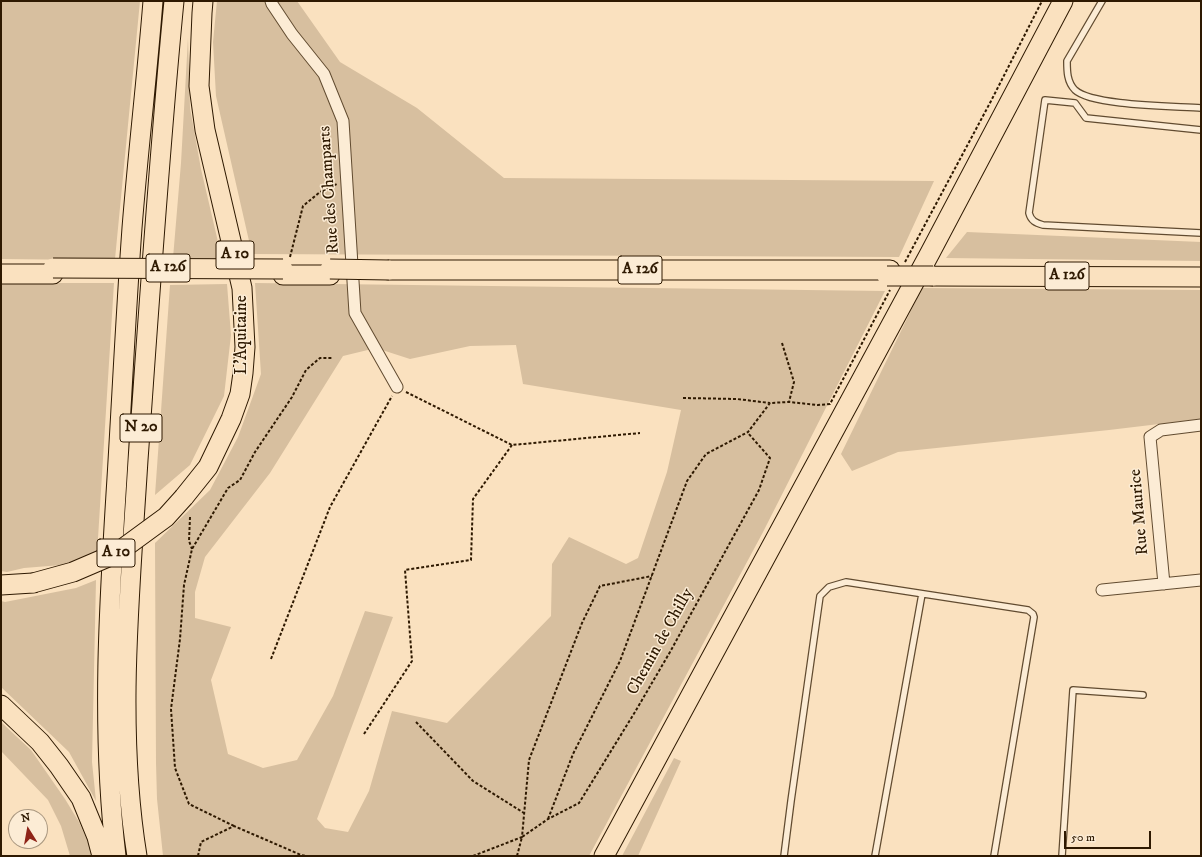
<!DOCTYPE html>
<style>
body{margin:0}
#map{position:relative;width:1202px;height:857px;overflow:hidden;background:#fae1bf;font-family:"IM FELL DW Pica",serif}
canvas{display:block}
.frame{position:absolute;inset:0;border:2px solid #2e1901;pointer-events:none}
.north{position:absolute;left:8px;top:809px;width:40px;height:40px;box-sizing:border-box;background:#fcecd5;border:1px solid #aa9880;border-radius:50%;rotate:349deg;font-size:11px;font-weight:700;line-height:16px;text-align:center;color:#2e1901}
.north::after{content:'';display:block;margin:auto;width:14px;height:18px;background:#8f2418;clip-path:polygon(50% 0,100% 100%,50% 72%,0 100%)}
.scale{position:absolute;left:1064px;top:831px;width:87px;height:18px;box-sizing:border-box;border:2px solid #2e1901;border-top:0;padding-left:5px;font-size:12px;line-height:14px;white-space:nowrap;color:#2e1901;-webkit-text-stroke:3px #fcecd5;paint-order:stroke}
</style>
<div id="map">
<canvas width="1202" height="857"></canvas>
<div class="frame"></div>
<div class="north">N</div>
<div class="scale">50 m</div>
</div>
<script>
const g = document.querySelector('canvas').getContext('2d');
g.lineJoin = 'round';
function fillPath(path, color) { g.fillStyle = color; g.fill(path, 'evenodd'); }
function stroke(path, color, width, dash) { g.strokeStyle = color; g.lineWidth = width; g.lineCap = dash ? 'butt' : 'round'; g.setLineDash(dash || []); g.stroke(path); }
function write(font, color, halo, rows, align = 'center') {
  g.font = font + ' "IM FELL DW Pica",serif'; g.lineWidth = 3; g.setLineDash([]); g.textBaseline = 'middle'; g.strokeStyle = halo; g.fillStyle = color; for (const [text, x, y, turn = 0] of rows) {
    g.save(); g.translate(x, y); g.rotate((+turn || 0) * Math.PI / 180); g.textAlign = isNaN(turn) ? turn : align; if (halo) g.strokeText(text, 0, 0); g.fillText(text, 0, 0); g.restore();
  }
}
fillPath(new Path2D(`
 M1,1H140L115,259L95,260L1,259Z
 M217,1H297L340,62L417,108L504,178L934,181L899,257L252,254L216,96L213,42Z
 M188,38L190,108L201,169L222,259L173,258L181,163Z
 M967,232L1201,242V261L946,258Z
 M1,283H114L97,554L74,564L24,568L7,572L1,571Z
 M255,283L885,291L762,534L589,856H163L157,799L156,763L155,543L210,490L238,437L261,374ZM516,345L523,384L681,410L667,472L638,558L626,564L569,537L552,564L551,616L447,723L392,711L369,791L348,832L325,828L317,819L393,617L365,611L333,696L297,760L263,768L228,754L211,680L231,627L195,618V592L205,557L270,473L343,356L376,348L410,359L470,346Z
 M227,284L231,335L224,396L190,465L155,495L170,285Z
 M922,288L1201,290V419L1109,430L898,452L852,471L841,454Z
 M96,580L92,762L96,801L69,752L1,687V601L5,602L76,588Z
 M1,722L31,750L65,799L79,822L94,856H70L61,826L48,800L1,751Z
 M674,758L681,761L638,856H622Z`), '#d7bf9f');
const lane = new Path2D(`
 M1102,1L1067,61C1067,71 1067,82 1075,90C1092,106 1175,106 1201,108
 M1201,130L1086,118L1075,103L1045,100L1029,213C1031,221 1036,223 1043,225L1201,233
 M784,856L791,801L820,596L829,587L846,582L1028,610L1033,614L1034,617L994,856
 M875,856L922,594
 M1062,856L1073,690L1143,695`);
const street = new Path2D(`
 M271,1L272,4L292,34L324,74L343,121L355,313L397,387
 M1164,584L1150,437L1161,430L1201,425
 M1102,590L1201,580`);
const highway = new Path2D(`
 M389,270H890
 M1,274H53
 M283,275H330
 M933,276L1201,277
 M184,497L208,467L231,419L240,394L243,373L245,347L242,288L205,130L199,86L202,13L203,1
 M1,585L33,583
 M1,705L40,742L59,766L81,798L97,837L102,856
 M116,856C101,730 109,604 117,478C122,395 126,311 132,228C138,152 147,77 153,1
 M137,856C116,727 130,591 138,460C149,307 159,154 174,1
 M604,856L930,253L1063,1`);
stroke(lane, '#614b30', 8);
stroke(street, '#614b30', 13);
stroke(highway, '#2e1901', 21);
stroke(new Path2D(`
 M290,257L303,206L320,192L337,184
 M905,262L991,101L1042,1
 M782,343L794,382L789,402
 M406,392L512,445L640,433
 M683,398L737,399L770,403
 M190,517L189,541L192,549
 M271,659L330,507L392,396
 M416,722L473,781L524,813
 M364,734L412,661L405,570L471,560L473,499L512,445
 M548,819L573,754L620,661L687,481L706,454L748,432L770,403L789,402L818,405L830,404L890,290
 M234,826L189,804L175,768L171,709L180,639L184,585L192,549L228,488L240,480L255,452L292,397L306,370L320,358H332
 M198,856L201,842L234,826L301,855L306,856
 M473,856L522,837L529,760L582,623L600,586L652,576
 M517,856L522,837L548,819L579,803L635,712L670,652L759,490L770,458L748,433`), '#2e1901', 2, [3, 2]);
stroke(lane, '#fcecd5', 5.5);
stroke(street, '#fcecd5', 11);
stroke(highway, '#fae1bf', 19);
const highwayBridge = new Path2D(`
 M53,268L283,269
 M330,269L389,270
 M887,276H933
 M33,583L73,572L108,557L125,547L166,517L184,497`);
stroke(highwayBridge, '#2e1901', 21, []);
stroke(highwayBridge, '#fae1bf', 19);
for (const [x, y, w] of [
 [235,255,38],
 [168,268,44],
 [640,270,44],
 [1067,276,44],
 [141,428,42],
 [116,553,38]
]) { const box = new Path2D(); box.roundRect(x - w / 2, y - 14, w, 28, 3); g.fillStyle = '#fcecd5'; g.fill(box); stroke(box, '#2e1901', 1); }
write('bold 16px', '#2e1901', null, [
 ["A 10",235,255],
 ["A 126",168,268],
 ["A 126",640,270],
 ["A 126",1067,276],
 ["N 20",141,428],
 ["A 10",116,553]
]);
write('17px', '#2e1901', '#fcecd5', [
 ["Rue des Champarts",330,190,-94],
 ["L'Aquitaine",242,335,-90],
 ["Rue Maurice",1140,512,-95],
 ["Chemin de Chilly",661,642,-61]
]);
</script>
